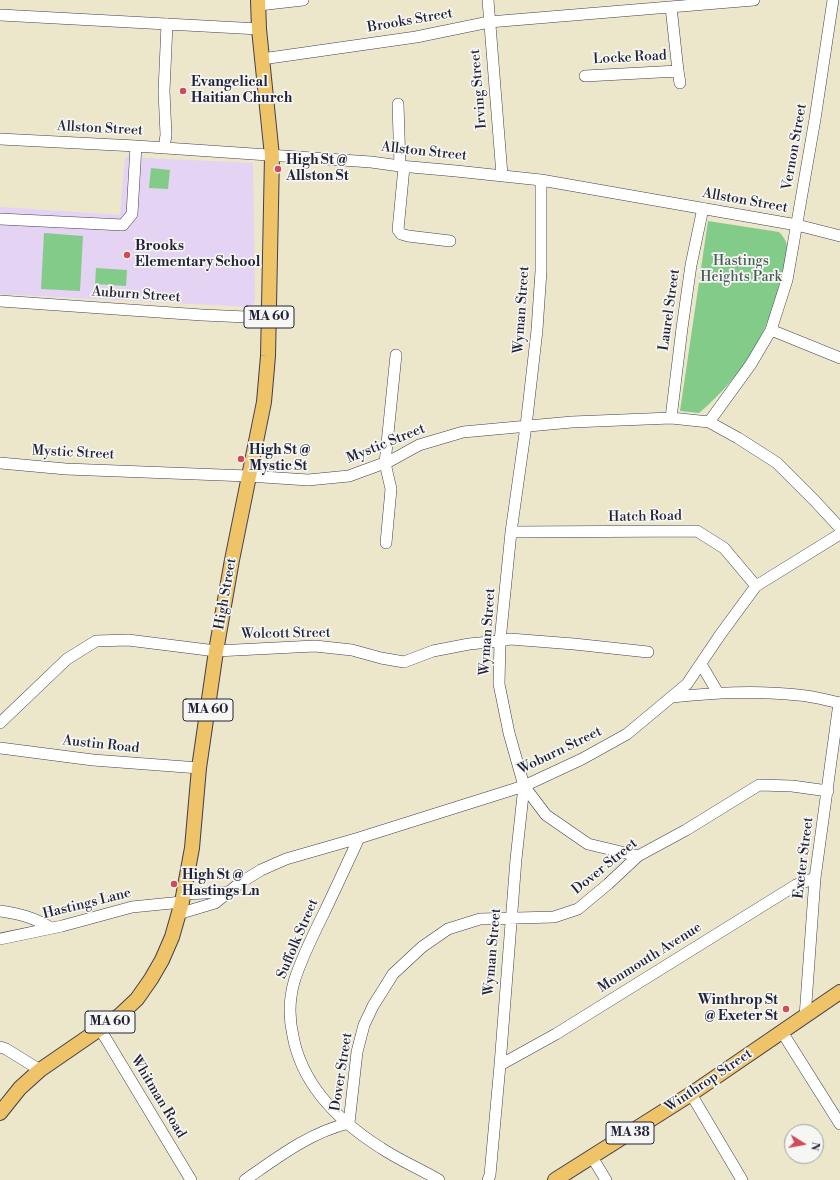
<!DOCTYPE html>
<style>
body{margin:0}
#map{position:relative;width:840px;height:1180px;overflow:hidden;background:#ece6cb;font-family:"Libre Bodoni",serif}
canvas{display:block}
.north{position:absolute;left:784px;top:1124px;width:40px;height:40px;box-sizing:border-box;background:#f6f6f2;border:1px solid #a1a1a9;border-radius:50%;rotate:101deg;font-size:11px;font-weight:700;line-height:16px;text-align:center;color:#22223b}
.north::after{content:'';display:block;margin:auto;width:14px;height:18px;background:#d1495b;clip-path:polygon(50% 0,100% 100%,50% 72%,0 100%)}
</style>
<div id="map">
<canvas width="840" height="1180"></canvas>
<div class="north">N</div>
</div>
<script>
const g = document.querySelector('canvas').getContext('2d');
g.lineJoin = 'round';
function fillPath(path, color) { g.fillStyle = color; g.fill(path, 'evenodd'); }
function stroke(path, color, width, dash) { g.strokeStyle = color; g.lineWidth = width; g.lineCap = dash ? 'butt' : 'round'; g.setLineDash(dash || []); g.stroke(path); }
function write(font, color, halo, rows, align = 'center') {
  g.font = font + ' "Libre Bodoni",serif'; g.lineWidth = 3.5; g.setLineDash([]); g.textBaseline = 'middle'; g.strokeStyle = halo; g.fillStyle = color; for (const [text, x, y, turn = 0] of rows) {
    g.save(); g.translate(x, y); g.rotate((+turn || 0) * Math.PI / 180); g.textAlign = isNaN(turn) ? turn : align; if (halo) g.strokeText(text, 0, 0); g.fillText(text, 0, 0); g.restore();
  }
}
fillPath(new Path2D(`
 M125,157L253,163L255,301L251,307L0,294V207L120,215Z`), '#e4d3f2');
fillPath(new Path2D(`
 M151,168L170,170L168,189L149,188Z
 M708,221L779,232C793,246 786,257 782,274C777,294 772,314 763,332C751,360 722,394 699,413L680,411Z
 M44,233L83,236L80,291L41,289Z
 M96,268L127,270L126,286L95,284Z`), '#83cb88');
const minor = new Path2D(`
 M488,0L502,175
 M259,5L303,0
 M671,7L678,71L680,83
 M0,15L259,29
 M262,59L416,37L489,22L754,0
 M585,76L678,71
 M398,104L400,166
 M0,139L136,146L371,162L400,166L456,171L541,180L797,225L840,236
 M164,148L166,135L164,91L167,24
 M404,167L398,230L401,234L408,236L450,241
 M0,219L123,225L132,214L136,146
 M0,301L202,315L269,318
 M771,330L840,358
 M671,418L682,328L691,265L703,208
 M709,422L751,364L771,330L787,280L815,119L833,0
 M0,463L66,469L248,476L308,480L349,476L390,461L419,445L463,432L572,422L671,418L709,422L738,438L777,463L814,500L840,528
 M511,532L697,531L724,548L756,586
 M386,543L391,489L385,463L396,355
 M701,664L718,693
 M672,697C713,693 756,690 798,695C812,696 826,700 840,703
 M0,723L67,659L96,641L128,640L216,651L315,646L352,650L381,658L404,662L433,651L469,644L500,641L510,639L574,644L648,652
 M0,748L93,760L199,768
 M524,786L546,815L588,844L638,856
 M359,838C347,864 335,890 323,915C312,937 301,959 294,982C289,1000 289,1019 293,1036C302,1085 340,1122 381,1148C399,1160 420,1169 439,1180
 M183,894L227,892
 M0,911C20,914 33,917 51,928
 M178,914L215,903L240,883L261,870L286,859L359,838L524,786L582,759L627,734L687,684L720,635L756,586L840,534
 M0,939L62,926L132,907L182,902
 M805,1017L815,878L839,703
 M100,1029L191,1180
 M782,1032L840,1124
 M0,1047L6,1049L40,1070
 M500,1065L556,1034L796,885L815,878
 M691,1094L742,1180
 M592,1157L606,1180
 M245,1180C278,1157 309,1133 349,1123L357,1052L364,1025L373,1006L393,974L422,947L448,929L480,919L554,917L578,909L608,884L638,856L686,830L759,785L792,786L828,791
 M488,1180L490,1175L500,1065L516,859L524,786L509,733L499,684L500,641L511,532L526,426L537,330L541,271V180`);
const major = new Path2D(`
 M0,1113L20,1088L40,1070L120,1015L137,999L151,979L162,960L172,937L182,902L192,848L199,768L216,651L232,560L264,402L268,356L272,156L259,29L258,0
 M555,1180L691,1094L840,992`);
stroke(minor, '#403f51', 12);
stroke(major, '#403f51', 16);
stroke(minor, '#fff', 11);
stroke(major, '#efc469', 14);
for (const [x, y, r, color] of [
 [183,91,4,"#d1495b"],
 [278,169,4,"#d1495b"],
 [127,255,4,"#d1495b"],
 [241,459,4,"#d1495b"],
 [174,884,4,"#d1495b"],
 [786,1009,4,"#d1495b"]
]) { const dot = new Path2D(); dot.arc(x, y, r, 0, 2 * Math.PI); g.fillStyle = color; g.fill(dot); stroke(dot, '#f6f6f2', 1.5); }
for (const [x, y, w] of [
 [269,317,50],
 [208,710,50],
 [110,1022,50],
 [630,1133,48]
]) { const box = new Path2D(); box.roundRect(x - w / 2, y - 11, w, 22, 3); g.fillStyle = '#f6f6f2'; g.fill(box); stroke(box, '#22223b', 1); }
write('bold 13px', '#22223b', null, [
 ["MA 60",269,317],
 ["MA 60",208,710],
 ["MA 60",110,1022],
 ["MA 38",630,1133]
]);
write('14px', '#22223b', '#f6f6f2', [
 ["Brooks Street",410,21,-10],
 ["Locke Road",630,58,-3],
 ["Irving Street",479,89,-95],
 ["Allston Street",100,129,3],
 ["Vernon Street",795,147,-80],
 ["Allston Street",424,152,6],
 ["Allston Street",745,201,10],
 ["Auburn Street",136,295,4],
 ["Wyman Street",522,310,-86],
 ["Laurel Street",670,310,-82],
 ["Mystic Street",386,444,-22],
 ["Mystic Street",73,453,3],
 ["Hatch Road",645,517,-1],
 ["High Street",226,594,-80],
 ["Wyman Street",488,632,-86],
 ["Wolcott Street",286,634,-1],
 ["Austin Road",101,745,6],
 ["Woburn Street",560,751,-26],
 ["Exeter Street",804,858,-83],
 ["Dover Street",605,867,-39],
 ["Hastings Lane",87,904,-14],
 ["Suffolk Street",298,939,-67],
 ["Wyman Street",493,952,-85],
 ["Monmouth Avenue",650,958,-32],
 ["Dover Street",342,1072,-81],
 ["Winthrop Street",709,1081,-34],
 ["Whitman Road",158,1097,59]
]);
write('bold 14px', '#22223b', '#f6f6f2', [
 ["Evangelical",191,83],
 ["Haitian Church",191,99],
 ["High St @",286,161],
 ["Allston St",286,177],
 ["Brooks",135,247],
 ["Elementary School",135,263],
 ["High St @",249,451],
 ["Mystic St",249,467],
 ["High St @",182,876],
 ["Hastings Ln",182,892],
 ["Winthrop St",778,1001,"right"],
 ["@ Exeter St",778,1017,"right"]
], 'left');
write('14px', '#445d56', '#f6f6f2', [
 ["Hastings",741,262],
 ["Heights Park",741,278]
]);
</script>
